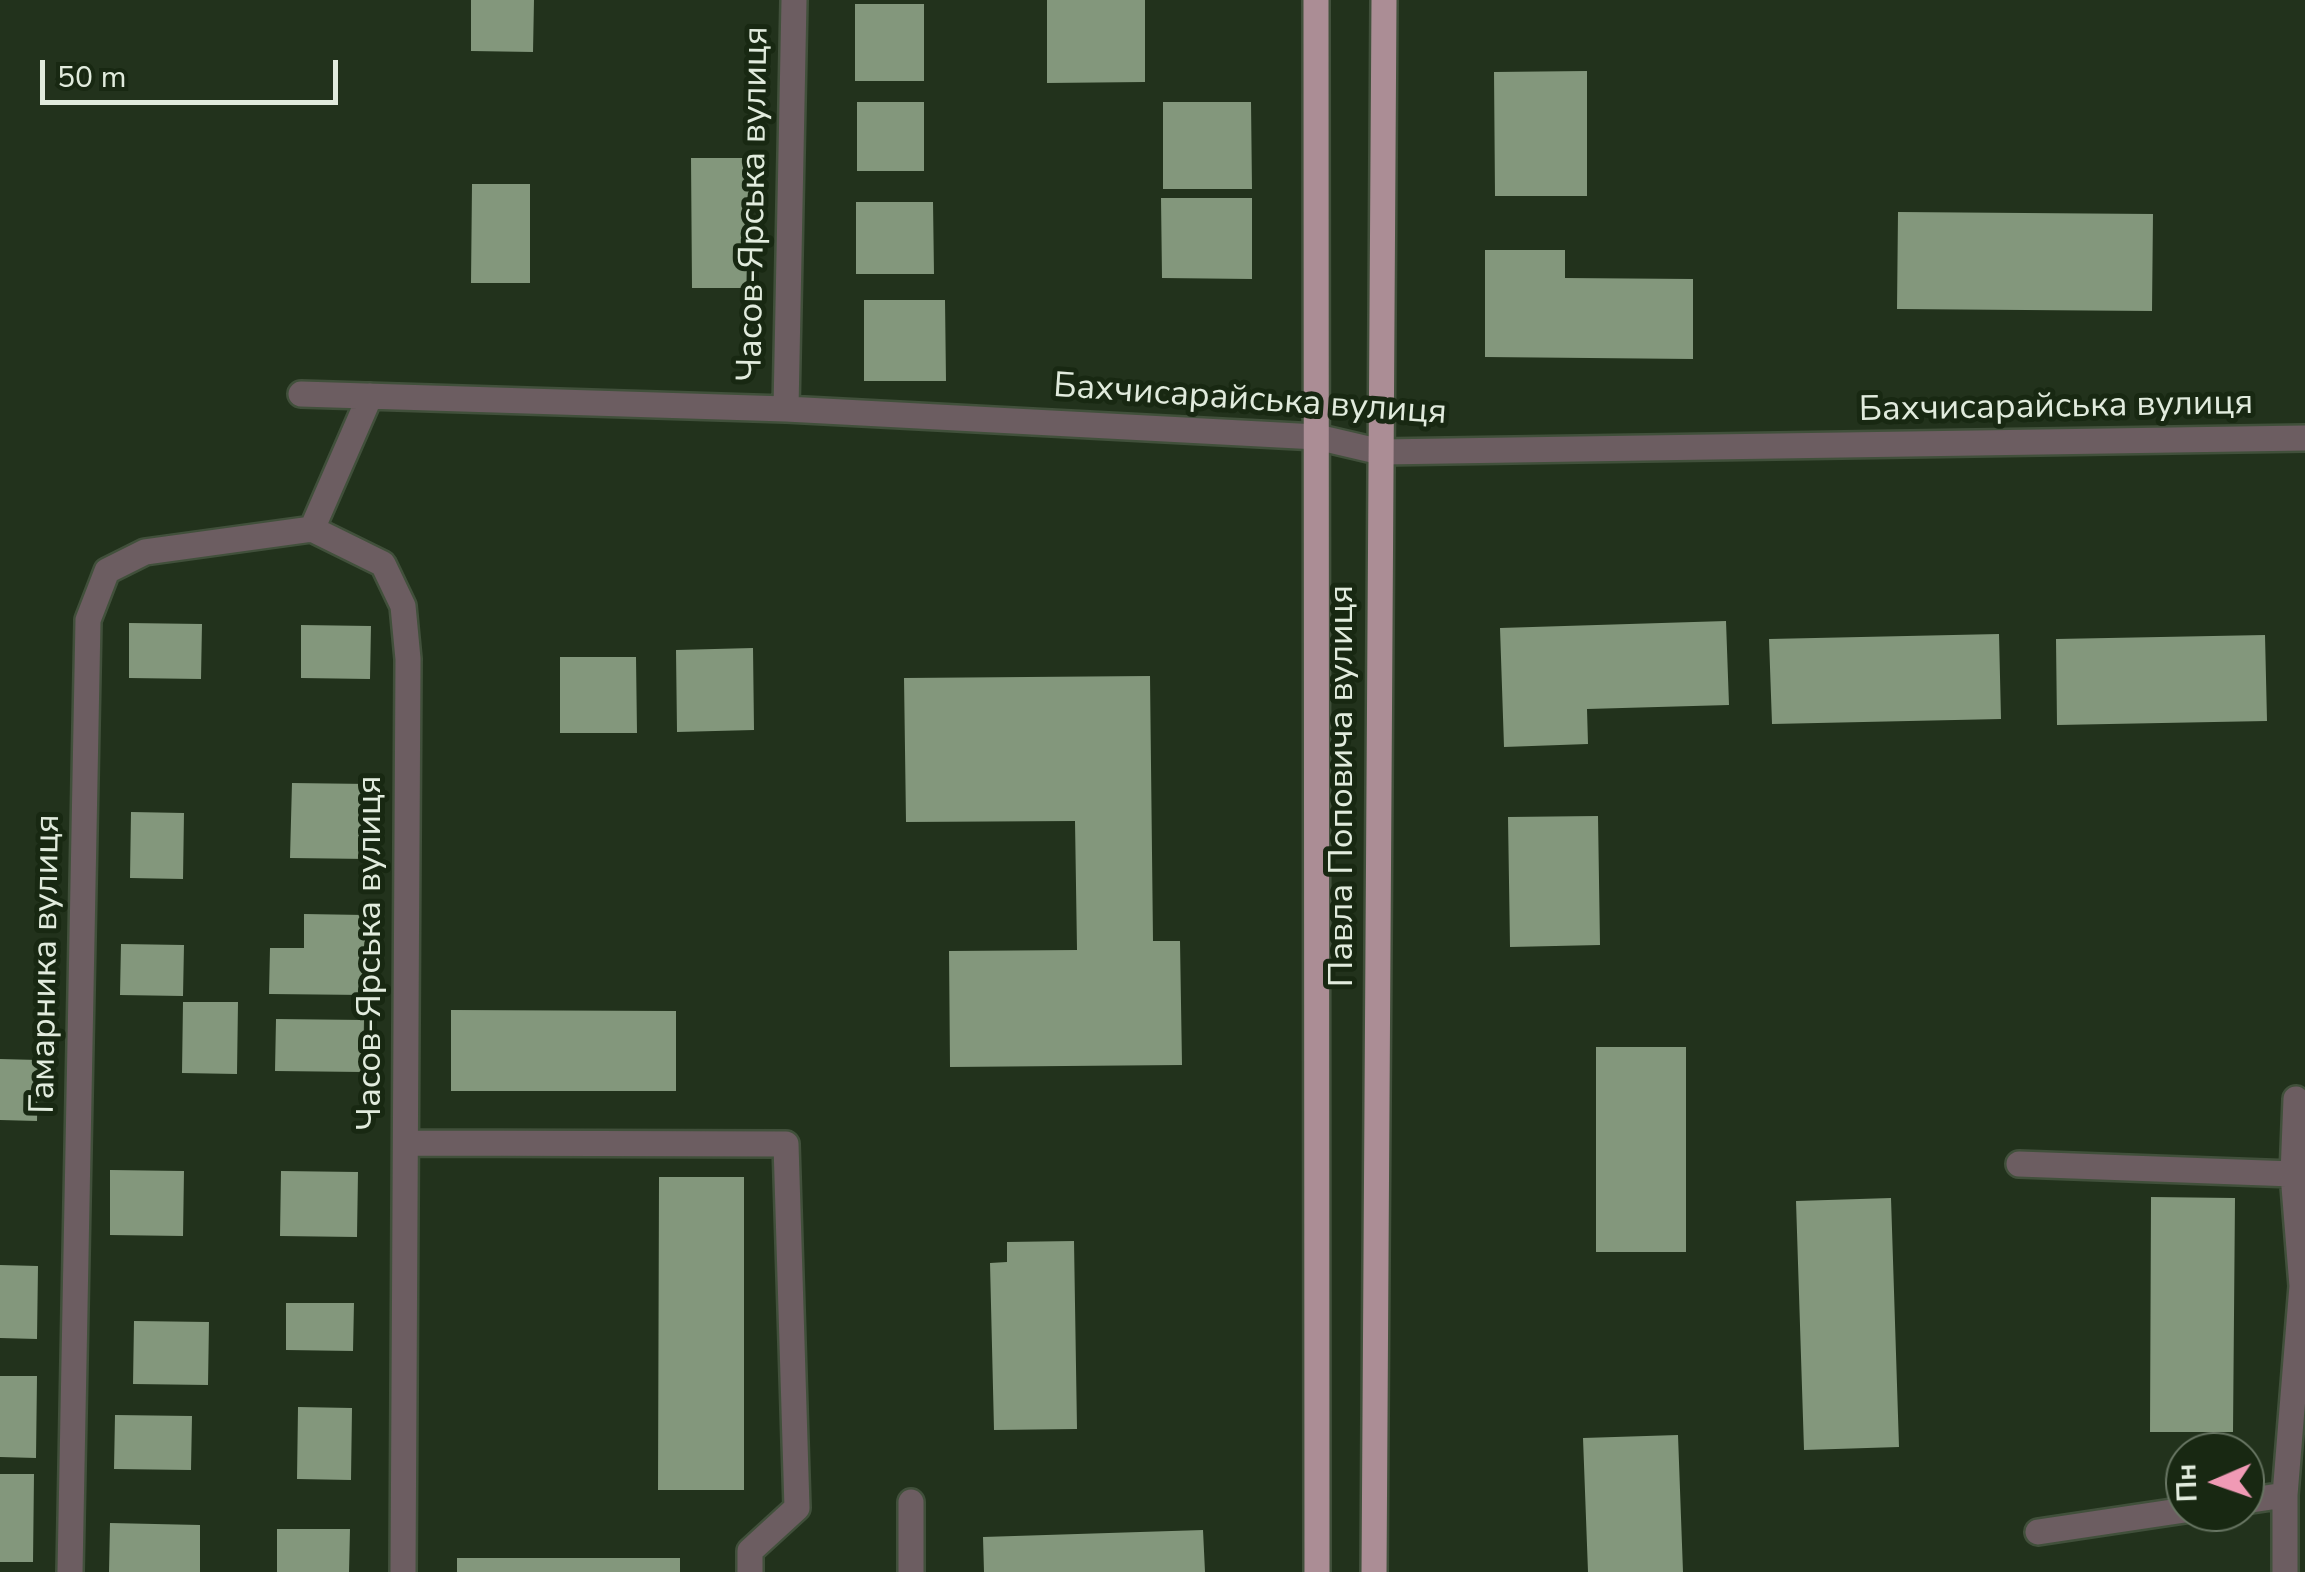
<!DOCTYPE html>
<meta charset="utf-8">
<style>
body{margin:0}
#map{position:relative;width:2305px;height:1572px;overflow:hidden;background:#22321c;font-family:"Nunito Sans",sans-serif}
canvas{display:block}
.north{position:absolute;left:2165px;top:1432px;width:100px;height:100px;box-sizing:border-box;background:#182812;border:2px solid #687663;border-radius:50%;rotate:268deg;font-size:28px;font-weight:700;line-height:40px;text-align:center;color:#e1ebdd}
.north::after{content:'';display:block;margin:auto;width:35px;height:45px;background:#f09ab5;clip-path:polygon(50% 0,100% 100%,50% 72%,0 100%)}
.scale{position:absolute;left:40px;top:60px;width:298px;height:45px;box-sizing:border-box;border:5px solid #e1ebdd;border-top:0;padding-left:12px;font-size:30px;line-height:35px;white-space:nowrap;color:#e1ebdd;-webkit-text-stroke:8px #182812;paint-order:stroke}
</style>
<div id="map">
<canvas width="2305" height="1572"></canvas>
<div class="north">Пн</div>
<div class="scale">50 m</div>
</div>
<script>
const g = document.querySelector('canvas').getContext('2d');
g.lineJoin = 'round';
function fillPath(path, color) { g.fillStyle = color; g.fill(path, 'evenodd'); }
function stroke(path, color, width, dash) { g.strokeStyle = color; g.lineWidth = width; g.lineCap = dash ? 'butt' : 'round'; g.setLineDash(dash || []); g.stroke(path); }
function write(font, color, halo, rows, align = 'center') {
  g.font = font + ' "Nunito Sans",sans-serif'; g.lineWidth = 10; g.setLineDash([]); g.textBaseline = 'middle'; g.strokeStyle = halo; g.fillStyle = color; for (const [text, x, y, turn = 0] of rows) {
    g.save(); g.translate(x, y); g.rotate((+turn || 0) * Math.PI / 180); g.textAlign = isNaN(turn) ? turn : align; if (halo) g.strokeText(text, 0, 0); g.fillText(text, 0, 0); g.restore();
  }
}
fillPath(new Path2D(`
 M471,0H534L533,52L471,51Z
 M1047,0H1145V82L1047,83Z
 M855,4H924V81H855Z
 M1587,71V196H1495L1494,72Z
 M857,102H924V171H857Z
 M1163,102H1251L1252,189H1163Z
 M691,158H749L750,288H692Z
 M472,184H530V283H471Z
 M1161,198H1252V279L1162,278Z
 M856,202H933L934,274H856Z
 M1898,212L2153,214L2152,311L1897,309Z
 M1485,250H1565V278L1693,279V359L1485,357Z
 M864,300H945L946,381H864Z
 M1726,621L1729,705L1587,709L1588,744L1504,747L1500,628Z
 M129,623L202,624L201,679L129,678Z
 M301,625L371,626L370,679L301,678Z
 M1999,634L2001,719L1772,724L1769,639Z
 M2265,635L2267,721L2057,725L2056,639Z
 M753,648L754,730L677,732L676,650Z
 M560,657H636L637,733H560Z
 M1150,676L1153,941H1180L1182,1065L950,1067L949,951L1077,950L1075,821L906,822L904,678Z
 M292,783L369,784L368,859L290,858Z
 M131,812L184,813L183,879L130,878Z
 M1598,816L1600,945L1510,947L1508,817Z
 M304,914L365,915V995L269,994L270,948H304Z
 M121,944L184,945L183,996L120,995Z
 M183,1002H238L237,1074L182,1073Z
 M451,1010L676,1011V1091H451Z
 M276,1019L364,1020L363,1072L275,1071Z
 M1596,1047H1686V1252H1596Z
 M0,1059L38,1060L37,1121L0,1120Z
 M110,1170L184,1171L183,1236L110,1235Z
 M281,1171L358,1172L357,1237L280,1236Z
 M659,1177H744V1490H658Z
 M2151,1197L2235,1198L2233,1432H2150Z
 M1891,1198L1899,1447L1804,1450L1796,1201Z
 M1074,1241L1077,1429L994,1430L990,1263L1007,1262V1242Z
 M0,1265L38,1266L37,1339L0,1338Z
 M286,1303H354L353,1351L286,1350Z
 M134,1321L209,1322L208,1385L133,1384Z
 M0,1376H37L36,1458L0,1457Z
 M298,1407L352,1408L351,1480L297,1479Z
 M115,1415L192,1416L191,1470L114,1469Z
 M1678,1435L1683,1572H1588L1583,1438Z
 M0,1474H34L33,1562H0Z
 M110,1523L200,1525V1572H109Z
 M277,1529H350L349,1572H277Z
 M1203,1530L1205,1572H984L983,1537Z
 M457,1558H680V1572H457Z`), '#83977c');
const minor = new Path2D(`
 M301,394L786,409L1317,437L1381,452L2305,438
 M370,396L312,529L383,564L403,606L408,659L403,1572
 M786,409L794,0
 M406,1143L786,1144L797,1508L750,1551V1572
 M2019,1164L2293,1174
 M2245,1501L2285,1495
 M911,1502V1572
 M2038,1532L2185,1510
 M70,1572L88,620L107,571L145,552L312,529
 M2285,1572V1495L2302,1286L2293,1174L2296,1099`);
const major = new Path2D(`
 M1316,0L1317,1572
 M1374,1572L1384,0`);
stroke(minor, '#41503b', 30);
stroke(major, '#41503b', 30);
stroke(minor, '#6c5d61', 25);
stroke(major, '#ab8d95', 25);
write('35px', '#e1ebdd', '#182812', [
 ["Часов-Ярська вулиця",755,204,-89],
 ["Бахчисарайська вулиця",1250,401,4],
 ["Бахчисарайська вулиця",2056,408,-1],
 ["Павла Поповича вулиця",1344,786,-90],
 ["Часов-Ярська вулиця",372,953,-90],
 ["Гамарника вулиця",47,964,-89]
]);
</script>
